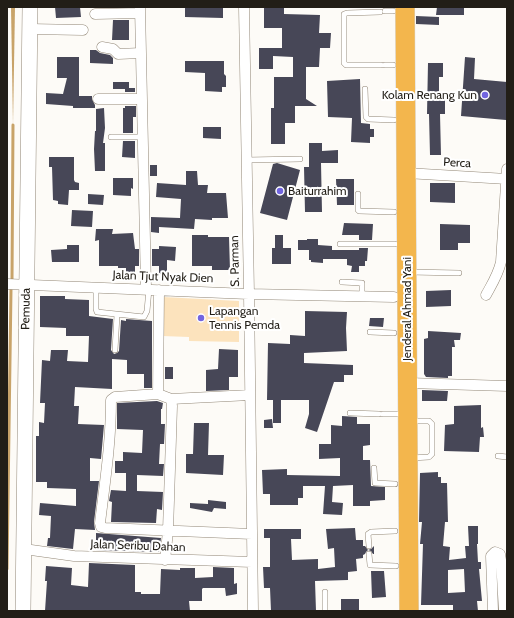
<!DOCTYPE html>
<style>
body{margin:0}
#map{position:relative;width:514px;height:618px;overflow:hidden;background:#fdfbf7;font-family:Cabin,sans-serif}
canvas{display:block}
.frame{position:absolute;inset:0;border:8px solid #221e17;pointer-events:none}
</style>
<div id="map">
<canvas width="514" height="618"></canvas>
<div class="frame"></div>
</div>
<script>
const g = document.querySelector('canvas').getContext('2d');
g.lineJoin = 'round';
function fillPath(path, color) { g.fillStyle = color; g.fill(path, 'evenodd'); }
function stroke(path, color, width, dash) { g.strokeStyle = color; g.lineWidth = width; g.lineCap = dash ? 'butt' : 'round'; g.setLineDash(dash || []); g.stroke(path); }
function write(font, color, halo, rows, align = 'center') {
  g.font = font + ' Cabin,sans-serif'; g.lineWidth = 4; g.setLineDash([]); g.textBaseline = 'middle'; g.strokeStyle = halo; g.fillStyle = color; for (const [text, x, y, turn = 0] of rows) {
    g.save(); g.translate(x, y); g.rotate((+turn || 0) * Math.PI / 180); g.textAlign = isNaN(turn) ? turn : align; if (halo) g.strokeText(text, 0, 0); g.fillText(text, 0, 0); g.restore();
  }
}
fillPath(new Path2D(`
 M163,297L239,301V342L189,341V337L162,336Z`), '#fce3bd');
fillPath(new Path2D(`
 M11,7H15L13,125Z`), '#c8a369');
stroke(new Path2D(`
 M12,279L13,125
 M7,569L11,289`), '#c8a369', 3);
fillPath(new Path2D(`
 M55,7H80L81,17L56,18Z
 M185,7H223V18L185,17Z
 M264,7H284V14L320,15L319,33H331L330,48H320L319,67H306V99L317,106H295V123H285V144H271V108H274V77H293V57L273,56V69H259V48H282V28H264Z
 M437,7H464V15H436Z
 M416,16L439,17V25L416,24Z
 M113,20H129V40H112Z
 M90,50H96L100,53L110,55L113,58V64L90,63Z
 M57,57H79V96H92V99L95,105V108H73V106L46,104V93L63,94L67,78H57Z
 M465,57L475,58L474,79L507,82L506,120L461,116Z
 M185,61H224V74L226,76V87H222V92L205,91V73L185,72Z
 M428,63H443V77H439V96H445V114H440L441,155H430L429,114H427Z
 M360,79L361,123L370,124V129H374V137H370V143L351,142L352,118L328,117L327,81Z
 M113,82H129V88H135V92H125V89H113Z
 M125,106H136V117H133V133H123V108H125Z
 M104,108L105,128L103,143H105V171H95L94,149L95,131H96V109Z
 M203,127H221V139L203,138Z
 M123,141H135V158L122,157Z
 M309,143H322V151L338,150V163H321L322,212H305L304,167H309Z
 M49,157H74V180L75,182L79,183V190H69L68,205L58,204V201L53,200L52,167H49Z
 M277,163L300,170L287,220L260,213L273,164Z
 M150,165H157V176H150Z
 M186,171H197L198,185H208L207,193H226L228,218H212V220L195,219L194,229L159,227V233L151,232V217L180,218L181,199L156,197L157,183L186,185Z
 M113,178H133V189L131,188V196L113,195Z
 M336,179H354V205H337Z
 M430,183H455V203L430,202Z
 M88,194L104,195L103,205L88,204Z
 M72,210L93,211L92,227L71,226Z
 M344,223L373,224L372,240H359V235H342Z
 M440,224L470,225V243H458V250H440Z
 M96,229H113L112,234L133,233L135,249H139V266H135V272H126V268H118V266H99V240L95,241Z
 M192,235H208V237H229L230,270H212V266H192Z
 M275,235H283V248H291V264H272V248H275Z
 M307,239H318V245L332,246V250H359V248H368L367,261H365V266H359V272H351L352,266L347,265V259H323V263L311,262V260H309V250H298V240H307Z
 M67,245H79V262H52L51,250L67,249Z
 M159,246L176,247L175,261L167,260V275L159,274V266H152V249H159Z
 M451,290V306L426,307V291Z
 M40,296H65V299L89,300V316L113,319L111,350L114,354L117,353L119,351L121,320L126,321V319L152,321V388H144V374H127V360L112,359V389L75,387L74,406H79L78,424L104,425L101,459L90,458V481H99L94,522L95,530L75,529L73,549L47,546L48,538H50L51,516L39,515L40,503L76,506V489L47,488V482H36V436H39V422L44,423L45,403H40L42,360L50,361L51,350H68L67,361L88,362L89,336H66V328L40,327Z
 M305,311L347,312L346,328L347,351L304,353V363L353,365V375H344V382H334L317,432L305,428L309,414V400H281V423H273V400H267L268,343L290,344V335L305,336Z
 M370,318H384L383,327L369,326Z
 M428,331L461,333L460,340H454L455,347H452V376H448V378L426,377L424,374V339L428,338Z
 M219,349L238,350V377H229V390L206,391V370L218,369Z
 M165,367H173V379H165Z
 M422,390L448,391L447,401H422Z
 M157,401L163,403L162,409H161V424H165L164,444H160L159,464H164L163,476L137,475V491L163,492L162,510L157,509L156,523L111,522L112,502L109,501L111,490L126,491V473H115V461H123V452L142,453L143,430L117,429V403Z
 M481,405V428L483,427L484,437H480L479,452L444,451L445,425L454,424V406Z
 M342,416L357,417V424H370V445L363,446V460H370L371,486L385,487V500L370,501V506H353V485L333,486L332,502L343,503L342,515L323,514L325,486H303V498H298V505H270V494H263L262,470L287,469V475L340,476V458L319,459V444H331V425L342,426Z
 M272,419L273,428H264V420Z
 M194,423H209L208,455H224L223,475L186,473V454H193Z
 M438,472V477H441V483H447L448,522H445L443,546L450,547L449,560L466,558L465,546H469L468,526H478V544H477L478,562H481V569H479L482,601H477L478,611H453V605H421L423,544H420L422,522H419L420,473ZM464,569L465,592L448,593V570Z
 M208,500L226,502V509L214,508L212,512L190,508V503L208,504Z
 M355,528L356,540H363V546H365L368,550L371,549L374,546V554H373L371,551L368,550L366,552L365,554L363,555V558L356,559L357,571L348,572V580L315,581L316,611H271L270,588H264L263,567H270V538H264V529H301V539H291L292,560L318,559V569L335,567L334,548L328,549L326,529Z
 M96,533L161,538L159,552L96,550Z
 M89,563L135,565V592H141V594H160L161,569L180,570V568H195V578L213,577V567L234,568V584L237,583V594L226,596L225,588H203L202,589V601H189L190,611H45L47,581H45L46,566L72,568L71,585L88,587Z
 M371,571H384L386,597L372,598Z
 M341,599H359V611H341Z`), '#474757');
const lane = new Path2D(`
 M385,11H393
 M380,12L347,13L344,14V63L346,65H381
 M385,65H393
 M365,89L366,117L368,119L394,120
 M111,137H143
 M247,160L300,159
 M358,194V210L359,211L394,212
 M340,244H395
 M410,272L459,273
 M342,282L362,283V296
 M96,288V309L97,312L144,317L147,311L149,289
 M370,332L394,333
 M115,350L117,315
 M350,413L379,414
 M383,414H404
 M498,456L507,457
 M411,458L429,457L432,454V424L429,421H412
 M374,468L375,483L395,484
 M369,546L368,534L371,532L395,531
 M369,554L370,565L396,566
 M325,592V611`);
const street = new Path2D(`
 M140,7L146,288
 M244,7L249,294L253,611
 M95,14L140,13
 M30,29L83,30
 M102,47L113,49L118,54L141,53
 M98,99H142
 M406,173L507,179
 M7,284L249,294L394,297
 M159,290L158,394L171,399L172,406L168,531L165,560
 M486,295C492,284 498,275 501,262L507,169
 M408,383L507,386
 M158,394L115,397L111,400C111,443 105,481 100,523L101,527L105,528L252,534
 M171,399L250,395
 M24,549L74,556L252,562
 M493,611L491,556L495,552L500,554L501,560L504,611`);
const secondary = new Path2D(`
 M23,611L30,7`);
const highway = new Path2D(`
 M405,7L409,611`);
stroke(lane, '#938878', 6);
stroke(street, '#938878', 11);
stroke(secondary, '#938878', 16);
stroke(highway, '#d7d6d5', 20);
stroke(lane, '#fff', 5);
stroke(street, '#fff', 10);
stroke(secondary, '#fff', 15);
stroke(highway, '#f3b64d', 19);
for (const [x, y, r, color] of [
 [485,95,4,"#7265e0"],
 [280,191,4,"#7265e0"],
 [201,318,4,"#7265e0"]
]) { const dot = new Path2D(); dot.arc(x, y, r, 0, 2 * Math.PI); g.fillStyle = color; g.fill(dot); stroke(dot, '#fff', 1.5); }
write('12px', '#221e17', '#fff', [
 ["Kolam Renang Kun",477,95,"right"],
 ["Baiturrahim",288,191],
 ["Lapangan",209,311],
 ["Tennis Pemda",209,325]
], 'left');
write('12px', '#221e17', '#fff', [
 ["Perca",457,163,3],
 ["S. Parman",235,261,-91],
 ["Jalan Tjut Nyak Dien",163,277,2],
 ["Pemuda",26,309,-89],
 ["Jenderal Ahmad Yani",407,309,-90],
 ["Jalan Seribu Dahan",138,546,2]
]);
</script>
